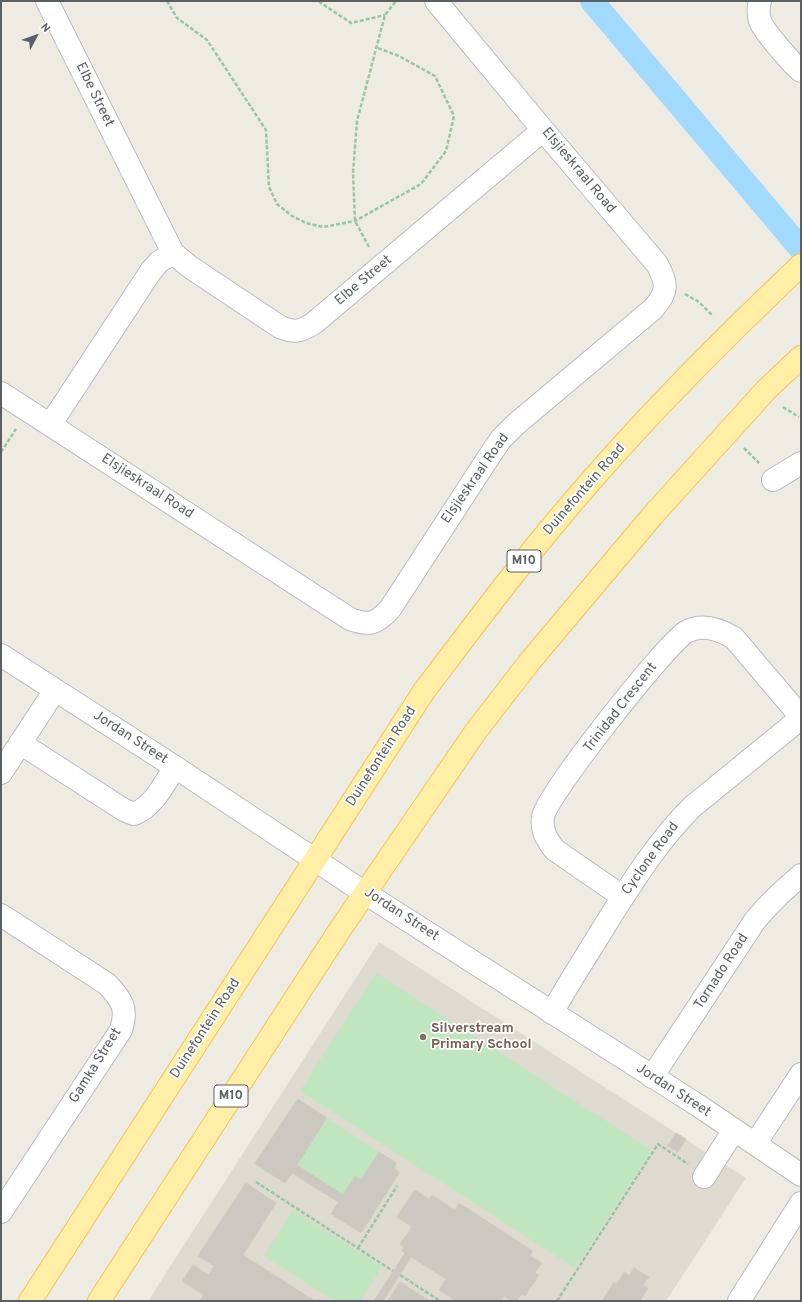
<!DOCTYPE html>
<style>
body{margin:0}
#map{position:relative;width:802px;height:1302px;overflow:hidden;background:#eeebe2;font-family:Overpass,sans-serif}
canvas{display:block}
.frame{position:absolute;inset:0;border:2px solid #5a5f63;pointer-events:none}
.north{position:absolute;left:16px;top:16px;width:40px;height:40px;-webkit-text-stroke:3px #fff;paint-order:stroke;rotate:49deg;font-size:11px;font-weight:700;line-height:16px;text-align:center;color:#5a5f63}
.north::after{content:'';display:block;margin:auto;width:14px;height:18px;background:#5a5f63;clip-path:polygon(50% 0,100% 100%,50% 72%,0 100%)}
</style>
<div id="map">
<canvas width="802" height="1302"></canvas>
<div class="frame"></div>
<div class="north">N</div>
</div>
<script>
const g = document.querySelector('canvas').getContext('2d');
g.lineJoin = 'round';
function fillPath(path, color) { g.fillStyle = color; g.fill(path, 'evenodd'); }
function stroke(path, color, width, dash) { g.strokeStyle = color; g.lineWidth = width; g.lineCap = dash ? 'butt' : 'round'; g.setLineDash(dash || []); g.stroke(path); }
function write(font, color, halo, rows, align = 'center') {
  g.font = font + ' Overpass,sans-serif'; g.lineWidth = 3.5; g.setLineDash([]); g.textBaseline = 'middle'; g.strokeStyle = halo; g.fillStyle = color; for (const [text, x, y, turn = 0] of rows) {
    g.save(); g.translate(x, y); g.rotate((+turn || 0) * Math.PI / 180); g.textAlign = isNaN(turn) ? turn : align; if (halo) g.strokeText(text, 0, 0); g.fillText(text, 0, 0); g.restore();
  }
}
fillPath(new Path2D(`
 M379,942L746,1178L666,1301H148Z`), '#dedad0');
fillPath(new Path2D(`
 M376,973L651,1150L575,1268L300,1091Z
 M327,1118L379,1152L361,1180L355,1176L343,1195L297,1165Z
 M293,1210L382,1267L360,1301H334L264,1256Z`), '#bfe6be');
stroke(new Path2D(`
 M592,1L801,249`), '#a1d9ff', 24);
const building = new Path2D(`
 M298,1099L327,1118L297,1165L343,1195L355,1176L361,1180L379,1152L397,1163L394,1168L400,1172L361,1233L331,1214L338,1202L292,1173L285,1183L255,1164Z
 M676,1133L686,1139L678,1152L668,1146Z
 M246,1183L276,1203L243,1255L315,1301H202L200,1300L204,1295L182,1281L193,1265L209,1275L214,1266L198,1256Z
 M415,1190L429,1199L432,1195L455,1210L459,1203L533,1251L530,1256L542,1263L535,1273L539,1275L525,1296L522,1294L517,1301H512L504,1296L502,1301H456L439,1290L446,1279L411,1257L383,1301H374L405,1253L402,1251L404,1247L400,1244L412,1227L397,1217Z
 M634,1268L649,1277L643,1285L648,1288L640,1301H602L614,1282L617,1284L624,1272L629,1276Z
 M400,1282L430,1301H388Z`);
fillPath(building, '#cbc7c1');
stroke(building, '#d2ccc0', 1);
const minor = new Path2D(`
 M47,1L173,253L190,267L280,327C295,333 300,332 314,323L543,130
 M760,1C758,7 758,17 761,23C764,31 793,65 801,71
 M1,393L350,619C369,626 376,624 390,609L490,455L501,439L516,424L653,309C668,292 668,284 657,264L543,130L436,1
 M50,425L151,271L159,262L173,253
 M773,480L801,463
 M1,655L175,767L365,893L699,1106L801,1175
 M20,743L124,810L134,814C153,807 164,784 175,767
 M1,773L55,690
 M623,897L555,850C547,840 541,831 543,817C545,797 665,645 686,632C702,623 719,629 734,638L801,717
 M1,915L107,984C122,1000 128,1008 121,1030L1,1212
 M552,1013C569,982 589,952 607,922C633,881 658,841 692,807L801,718
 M652,1077L754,922C768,904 784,890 801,875
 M755,1144L801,1074
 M704,1177L734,1130
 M739,1301L801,1203`);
const major = new Path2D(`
 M30,1301L424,691C478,620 531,549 590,482C656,406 728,334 801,265
 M99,1301L339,931L476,731L531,660L653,515L766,390L801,357`);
stroke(minor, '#b7babf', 24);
stroke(major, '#f4c354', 24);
stroke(new Path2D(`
 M167,1L177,18L207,40L266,130L269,187L277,204L292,216L306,223L323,227L355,221L421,184L446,151L454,116L435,76L399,56L375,47
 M319,1L321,3L351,23L385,15
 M369,247L355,221L353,173L357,121L385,15L396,1
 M685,294L699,302L713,316
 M783,407L799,417
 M744,448L759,463
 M1,452L16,429
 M256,1182L393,1271
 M358,1248L397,1186
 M400,1275L440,1301
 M557,1301L658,1144L688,1164`), '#96c7a3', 2.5, [4, 2]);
stroke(minor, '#fff', 22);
stroke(major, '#ffeea6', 22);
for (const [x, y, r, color] of [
 [423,1037,4,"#8d6e63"]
]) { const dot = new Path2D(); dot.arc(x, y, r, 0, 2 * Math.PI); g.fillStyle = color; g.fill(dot); stroke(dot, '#fff', 1.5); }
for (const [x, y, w] of [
 [524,561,34],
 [231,1096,34]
]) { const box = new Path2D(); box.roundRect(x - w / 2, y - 11, w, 22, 3); g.fillStyle = '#fff'; g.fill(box); stroke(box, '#5a5f63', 1); }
write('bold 13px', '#5a5f63', null, [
 ["M10",524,561],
 ["M10",231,1096]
]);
write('14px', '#5a5f63', '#fff', [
 ["Elbe Street",94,95,64],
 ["Elsjieskraal Road",578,171,50],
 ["Elbe Street",364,281,-40],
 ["Elsjieskraal Road",476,479,-55],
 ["Elsjieskraal Road",147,487,33],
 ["Duinefontein Road",585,490,-49],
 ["Trinidad Crescent",621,708,-52],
 ["Jordan Street",130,738,33],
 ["Duinefontein Road",382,757,-57],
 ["Cyclone Road",651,859,-54],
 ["Jordan Street",401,915,33],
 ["Tornado Road",722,972,-57],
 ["Duinefontein Road",206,1029,-57],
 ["Gamka Street",96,1066,-58],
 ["Jordan Street",673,1091,33]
]);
write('bold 14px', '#785e54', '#fff', [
 ["Silverstream",431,1029],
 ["Primary School",431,1045]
], 'left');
</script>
